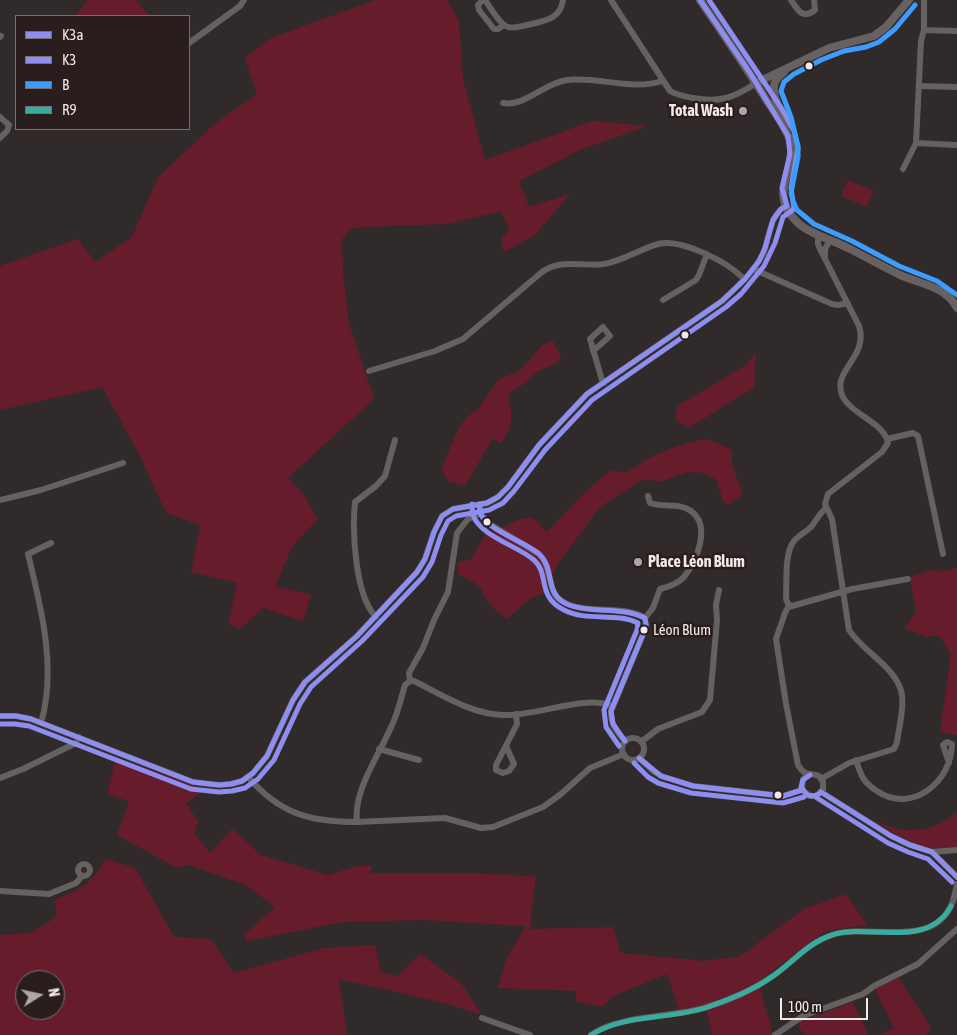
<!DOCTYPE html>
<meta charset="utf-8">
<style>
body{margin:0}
#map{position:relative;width:957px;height:1035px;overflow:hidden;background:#312a2b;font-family:"Asap Condensed",sans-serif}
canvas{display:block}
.legend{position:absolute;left:15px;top:15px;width:175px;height:115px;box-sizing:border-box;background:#2a1d1e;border:1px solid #7a6f70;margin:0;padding:6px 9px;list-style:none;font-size:15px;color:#f3e9ea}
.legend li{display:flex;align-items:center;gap:10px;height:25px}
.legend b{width:25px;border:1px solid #7a6f70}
.north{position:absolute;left:15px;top:970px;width:50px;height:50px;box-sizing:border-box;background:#2a1d1e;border:1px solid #7a6f70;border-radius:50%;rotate:80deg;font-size:14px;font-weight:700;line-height:20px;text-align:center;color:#f3e9ea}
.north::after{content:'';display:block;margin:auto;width:18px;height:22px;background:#afa6a7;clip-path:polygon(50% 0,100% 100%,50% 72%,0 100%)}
.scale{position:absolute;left:780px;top:998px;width:88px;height:22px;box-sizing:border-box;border:2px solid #f3e9ea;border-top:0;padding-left:6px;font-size:15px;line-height:18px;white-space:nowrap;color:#f3e9ea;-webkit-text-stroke:4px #2a1d1e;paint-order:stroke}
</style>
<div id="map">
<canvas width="957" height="1035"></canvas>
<ul class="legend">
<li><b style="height:6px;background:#8e8ef0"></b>K3a</li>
<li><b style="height:6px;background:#8e8ef0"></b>K3</li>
<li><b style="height:6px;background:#3b9eff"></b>B</li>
<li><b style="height:6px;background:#37ac9f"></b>R9</li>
</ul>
<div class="north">N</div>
<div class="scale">100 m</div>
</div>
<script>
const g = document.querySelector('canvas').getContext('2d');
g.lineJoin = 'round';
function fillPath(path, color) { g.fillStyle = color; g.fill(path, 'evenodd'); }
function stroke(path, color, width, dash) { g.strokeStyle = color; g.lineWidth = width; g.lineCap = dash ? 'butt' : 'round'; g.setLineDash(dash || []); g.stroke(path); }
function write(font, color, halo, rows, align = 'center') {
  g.font = font + ' "Asap Condensed",sans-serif'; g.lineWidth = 5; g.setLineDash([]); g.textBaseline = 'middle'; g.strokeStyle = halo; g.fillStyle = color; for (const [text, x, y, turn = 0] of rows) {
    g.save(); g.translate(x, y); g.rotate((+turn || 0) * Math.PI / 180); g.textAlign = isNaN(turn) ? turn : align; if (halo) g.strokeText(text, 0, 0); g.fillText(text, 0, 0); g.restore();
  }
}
fillPath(new Path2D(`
 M88,0H135L150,16H75Z
 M375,0H447L459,21L463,80L485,160L592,121L648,126L582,149L519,181L529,207L570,194L535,235L504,252L501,240L509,229L501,211L447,224L362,227L351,229L342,239L343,273L349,324L374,399L288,478L304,495L318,519L293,545L275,586L311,595L303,621L263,608L240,629L228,624L237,583L191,572L200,525L166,513L139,454L102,387L0,410V266L78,239L95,262L132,237L158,177L218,121L257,94L245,58L271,38Z
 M848,180L874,191L867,207L841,196Z
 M553,341L561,356L558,362L535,373L524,384L509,393C511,415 515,424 501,444L493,438L465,486L448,481L442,470L448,453L459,427L467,417L479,408L499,379L519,371L543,345Z
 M756,352L754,387L689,428L675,420L677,406L745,366Z
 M708,439L732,450V465L743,494L728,505L723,501L717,480L704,473L688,472L663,481L642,480L600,507L559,562L544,593L531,598L507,619L493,608L485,598L481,588L470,580L457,574L458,562L470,560L485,536L518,520L532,517L547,532L585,492L611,470L625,473C649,457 679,442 708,439Z
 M957,568V735L940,732L951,654L939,635L926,637L904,628L916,613L910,577L935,569L936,572Z
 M116,757L205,790L186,803L198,821L195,834L210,853L232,829L261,855L328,875L357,866H372L370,873H471L529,876L536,875L530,929L613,927L621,953L704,961L740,956L804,909L846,894L867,925L826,931L758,981L773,1035H712L705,1005L679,1010L667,974L613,996L602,1007L576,1001V991L498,988L506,960L526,926L424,920L343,922L246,941L244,935L275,907L246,885L188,865L177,868L117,835L129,801L107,794Z
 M957,811V847C948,848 938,850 928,848C917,846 887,830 878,822C887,825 896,829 905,830C923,832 945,824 957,811Z
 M106,859L135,868L174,937L211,939L234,973L324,948L375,945L381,972L397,976L420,954L461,983L482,1015L449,1004L339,979L347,1035H0V935L31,933L56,917L55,900C83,888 89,885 106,859ZM25,980H55V1010H25Z
 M898,977L931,1028L927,1035H879L894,1028L875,989Z
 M853,1002L868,1035H805L800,1029L799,1022Z`), '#671c2c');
stroke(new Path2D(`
 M483,0L478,5L479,10L494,29H498L504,25
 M485,0C490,7 500,25 508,27C513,29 521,26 527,25C544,21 560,20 563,0
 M611,0L670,91C677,95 684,96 693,98C719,103 734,98 756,83
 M791,0C798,10 802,20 815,10L814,0
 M924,30L957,31
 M0,37L1,36
 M189,43L240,6L244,0
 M919,86L957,87
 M503,103C525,107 544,83 567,80C596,76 632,91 662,81
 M0,117L9,125
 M0,138L7,131L9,125
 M916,143L957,145
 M903,169L916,143L921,41L924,30V0
 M818,235V244L820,249L859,326C869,357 832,370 842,395C850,414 885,423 888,443L882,452L828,494L825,504L832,519L849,630C863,652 898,668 902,695C904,710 899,727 897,742L894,749L849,763L821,779
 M825,257V249L830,240
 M753,269L832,304L838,305L848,303
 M663,300L696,280L699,275L707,254
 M593,351L610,336L603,327L590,339L602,380L604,383
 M369,371L435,351L463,339L542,272C561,258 582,267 604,264C623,261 640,249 658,244C681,238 728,262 744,279
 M887,439L913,433L918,436L943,554
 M0,500L41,490L123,463
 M480,504V513L488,523L539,554C552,567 548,591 559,599C582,617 623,603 645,618L646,625L644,632L611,711C610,724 617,732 625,741
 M792,606L788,604L786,599C787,584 784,553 794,541C799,535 806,532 812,526C817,519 820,513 826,508
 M376,617C355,596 352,531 355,502L376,486L385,476L395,440
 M645,618L653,608L660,589C668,587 678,584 684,577C696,562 712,526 691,511C679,502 663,508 650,503L648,496
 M410,681H414C442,695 471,714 503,715C535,717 585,694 612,706
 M410,681L409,673L423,648L434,620L448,592L457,533L468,519L480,513
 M0,716H16L31,719L193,782L219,785L231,784L242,781L253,773L267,756L293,700L305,682L357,636L417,572L425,559L434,532L442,516L453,509L487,503L498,497L508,487L539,445L587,394L722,301C737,287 754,272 763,254C770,238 769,213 787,206
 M41,723C57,668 41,607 28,554L51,543
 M622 749a11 11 0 1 1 22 0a11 11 0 1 1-22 0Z
 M641,742L658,729L702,712L710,700L717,620L716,605L719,590
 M506,746L514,764L509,771L503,773L496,770V765L517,724L516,714
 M379,749L419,760
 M639,758L653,771L661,776L693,786L783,796L802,790
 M856,760C858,766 860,773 863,778C867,784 872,788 877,791C912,815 952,781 952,744L947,742L943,745L949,763
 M809,775L803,779L802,790L810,796H816L823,789V782L819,776C809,772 805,777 798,765L786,704L776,639L785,613L788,607L792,606L852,589L908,579
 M248,777C280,814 310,822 357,822L445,818L481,828L493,827L543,807L561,794L590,768L624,754
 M0,778L23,769L76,743L79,737
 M821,792L891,836L910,845L932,852L957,877
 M357,822C353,790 380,754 392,725C398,713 401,698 405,685L410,681
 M932,852L957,850
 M78 870a6 6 0 1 1 12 0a6 6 0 1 1-12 0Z
 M0,891L49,894L76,883L82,876
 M482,1018L530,1035
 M591,1035C618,1015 670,1018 704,1008C728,1001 753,990 773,976C793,962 808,943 832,935C867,923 926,948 949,910C954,902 955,893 957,884
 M775,1035L803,1016L863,994L874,986L918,964L957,929`), '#646161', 6);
stroke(new Path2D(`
 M700,0C723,34 746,67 767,101C775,113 786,127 790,141C797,171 766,193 798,223C811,235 831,239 846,247C864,256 882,266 900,275C920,284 946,286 957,308
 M784,72C761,88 783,107 785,127
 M756,83L829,48L874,36L886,27L909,0`), '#676162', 8);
stroke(new Path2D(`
 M700,0L750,73L788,136L790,154L782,188L787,206
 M480,504C480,507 479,509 480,512C484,529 526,542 539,554C556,569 543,595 569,605C594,614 621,606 645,618L646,625L644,632L611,711L613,724L625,741
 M0,716H16L31,719L193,782L219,785L231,784L242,781L253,773L267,756L293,700L305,682L357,636L417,572L425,559L434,532L442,516L453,509L487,503L498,497L508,487L539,445L587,394L722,301L745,279L759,261L765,248L773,220L781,209L787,206
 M639,758L661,776L693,786L783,796L802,790
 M810,775L803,780L801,787L807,795L813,796L819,794
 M821,792L891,836L910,845L932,852L957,877`), '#8e8ef0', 5);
stroke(new Path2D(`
 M472,504C472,507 472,512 473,515C480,536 518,546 534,560C550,574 536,596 564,610C587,622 615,612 638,623L637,630L604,710L606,727L619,746
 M0,724H15L29,726L191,789L219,792L232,791L245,788L258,779L274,760L300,704L311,687L362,641L423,577L432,562L441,535L448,521L456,516L489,510L503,503L514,491L545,450L592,400L726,307L741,294L764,266L775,243L783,217L794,209L791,188L798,148L794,131L782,109L709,0
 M634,763L648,777L658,783L691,793L783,803L804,797
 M817,798L888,843L908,852L928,859L952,882`), '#8e8ef0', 5);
stroke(new Path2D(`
 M915,5L895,29L879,42L866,47L844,51L821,60L794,74L784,82L781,91L791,117L798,146V157L791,193L793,201L797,210L814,224L852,241L899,266L937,281L957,295`), '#3b9eff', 5);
stroke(new Path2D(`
 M591,1035C626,1013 670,1020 708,1007C730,999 754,990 773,976C793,962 809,942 832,935C865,924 915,945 942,918C946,915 948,910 951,906`), '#37ac9f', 5);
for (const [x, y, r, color] of [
 [809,66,4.5,"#f3e9ea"],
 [743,111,5,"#afa6a7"],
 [685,335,4.5,"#f3e9ea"],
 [487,522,4.5,"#f3e9ea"],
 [638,562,5,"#afa6a7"],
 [644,630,4.5,"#f3e9ea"],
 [778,795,4.5,"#f3e9ea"]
]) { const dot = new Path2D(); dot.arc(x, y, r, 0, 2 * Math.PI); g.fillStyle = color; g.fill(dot); stroke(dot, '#2a1d1e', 2); }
write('15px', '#f3e9ea', '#2a1d1e', [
 ["Léon Blum",653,630]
], 'left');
write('bold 16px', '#f3e9ea', '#2a1d1e', [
 ["Total Wash",733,111],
 ["Place Léon Blum",648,562,"left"]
], 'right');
</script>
